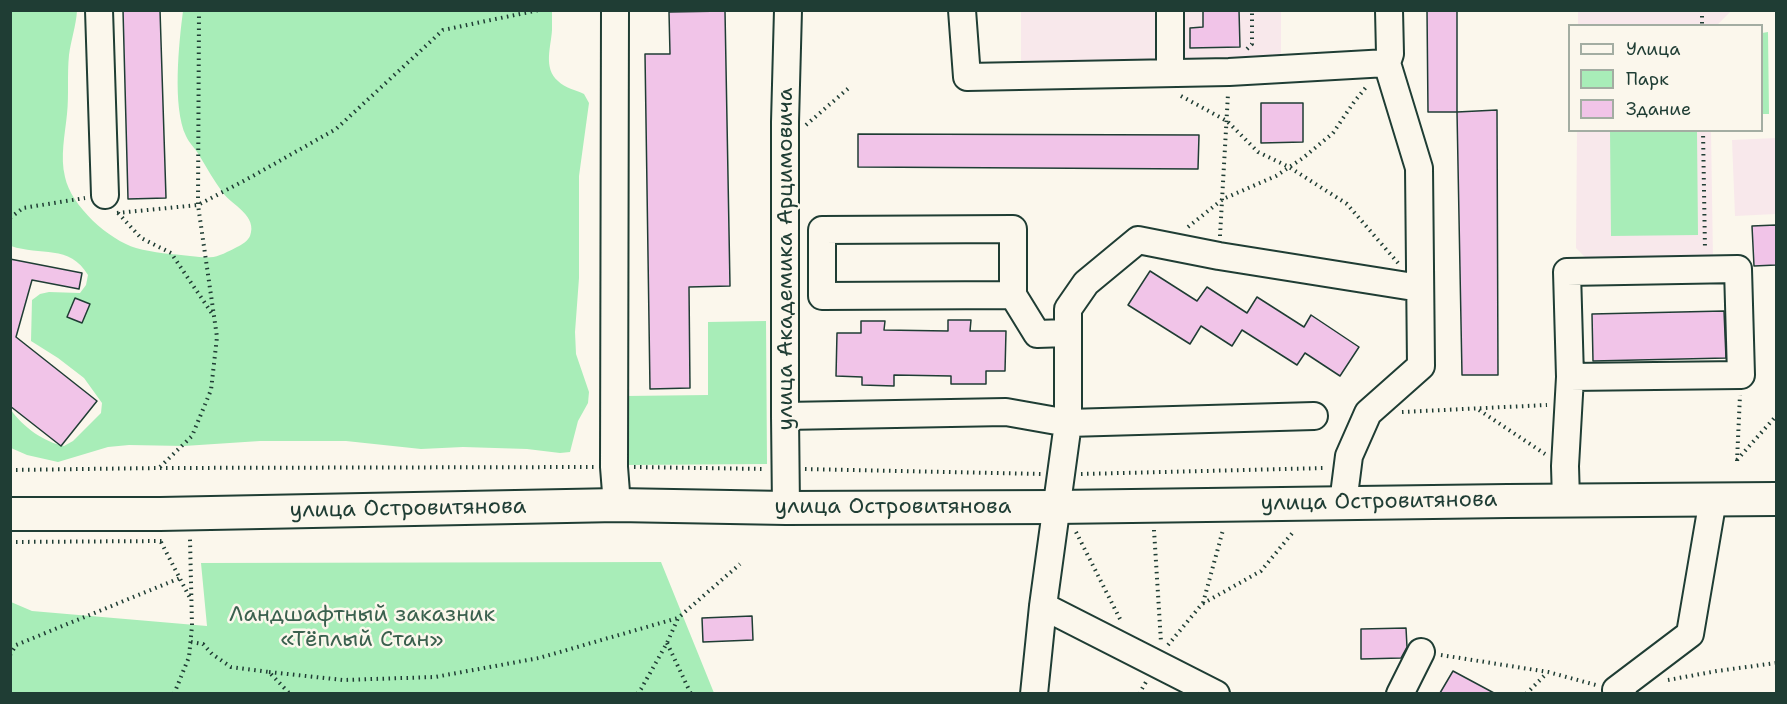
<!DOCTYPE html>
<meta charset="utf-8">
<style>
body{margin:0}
#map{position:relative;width:1787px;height:704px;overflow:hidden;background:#fbf7ec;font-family:"Shantell Sans",sans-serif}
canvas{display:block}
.frame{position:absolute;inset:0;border:12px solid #1f3d34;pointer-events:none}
.legend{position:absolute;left:1568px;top:24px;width:195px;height:108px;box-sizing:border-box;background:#fbf7ec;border:2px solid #a3ada2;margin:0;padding:8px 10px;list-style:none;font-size:18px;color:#1f3d34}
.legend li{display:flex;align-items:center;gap:12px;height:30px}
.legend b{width:30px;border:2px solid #a3ada2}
</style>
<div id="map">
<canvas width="1787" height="704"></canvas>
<div class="frame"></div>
<ul class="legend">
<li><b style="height:8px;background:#fbf7ec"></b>Улица</li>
<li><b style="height:16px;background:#a8edb8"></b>Парк</li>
<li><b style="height:16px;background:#f1c4e8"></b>Здание</li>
</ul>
</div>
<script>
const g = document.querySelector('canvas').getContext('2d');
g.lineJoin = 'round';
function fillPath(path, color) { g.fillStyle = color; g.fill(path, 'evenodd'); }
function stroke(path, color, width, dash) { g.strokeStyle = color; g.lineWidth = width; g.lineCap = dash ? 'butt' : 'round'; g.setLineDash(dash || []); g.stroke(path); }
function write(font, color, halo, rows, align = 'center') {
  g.font = font + ' "Shantell Sans",sans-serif'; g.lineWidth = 5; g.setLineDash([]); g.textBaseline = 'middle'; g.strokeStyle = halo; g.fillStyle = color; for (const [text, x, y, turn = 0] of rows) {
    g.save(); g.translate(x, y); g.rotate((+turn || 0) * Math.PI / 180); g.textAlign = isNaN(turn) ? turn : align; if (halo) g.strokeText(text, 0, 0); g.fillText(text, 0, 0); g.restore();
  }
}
fillPath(new Path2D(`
 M1021,11H1281V58L1021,61Z
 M1578,11V10L1731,11L1716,26L1578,25Z
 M1577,131H1711L1713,260L1590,262L1576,248Z
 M1776,138V214L1735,216L1732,140Z`), '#f8e8eb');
fillPath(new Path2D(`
 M10,11H77C76,26 71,40 69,55C67,75 69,95 67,114C65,134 60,157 65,177C71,206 109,240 136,248C154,253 172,254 190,256C213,259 216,258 237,247C241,245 248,241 250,236C258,216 232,205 223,193C214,181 207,168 199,155C195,148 189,143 186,136C172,107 179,42 183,11H552C552,17 552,24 552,30C551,47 543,68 558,81C565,88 576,90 584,94L589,103L579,176V278L575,332L576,354L589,392L588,403L578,421L570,452L560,453L527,449L463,447L421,449L346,441H260L184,446L129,445L108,447L58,462L27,455L11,448V410C23,427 44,442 64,446L73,441L101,413L102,403L84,378L58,358L31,341L32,300L40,294L49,292L80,293L86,285L88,275C70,244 40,256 11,246Z
 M1768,32L1769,114H1762V33Z
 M1610,131H1697L1698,235L1611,236Z
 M766,321L767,464L626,465V396L708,395V322Z
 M661,562L714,693H11V602L32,611L207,626L201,563Z`), '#a8edb8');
const building = new Path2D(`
 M123,10H160L166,198L128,199Z
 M1203,10H1239L1240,47L1190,48V28L1203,27Z
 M1427,10H1457V112H1428Z
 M725,11L730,286L689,287L690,388L650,389L645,54H670L669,12Z
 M1261,103H1303V142L1261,143Z
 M1497,110L1498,375H1462L1457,112Z
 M858,134L1199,135L1198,169L858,167Z
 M1776,225V265L1754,266L1752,226Z
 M10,259L82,273L79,289L32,280L16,337L97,401L61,446L10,406Z
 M1150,271L1197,301L1207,287L1247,313L1257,297L1304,327L1311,315L1359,347L1340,376L1305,353L1297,365L1242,330L1232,346L1201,326L1190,344L1128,305Z
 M75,298L90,304L82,323L67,317Z
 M1724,311L1726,358L1593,361L1592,314Z
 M948,320H971L970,331H1006L1005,371H986V384H951V376L894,375V386L862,385V377L836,376L837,333H861V321H885L884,330L948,331Z
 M752,616L753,640L703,642L702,618Z
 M1406,628L1407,647L1401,658L1361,659V629Z
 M1453,671L1494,693H1440Z`);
fillPath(building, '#f1c4e8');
stroke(building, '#1f3d34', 1.5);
const minor = new Path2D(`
 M99,10L105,195
 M615,10L614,467L617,505
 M962,10L967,77L1229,72L1387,63L1419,168L1421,366L1368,413L1349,456L1343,503
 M1170,10V73
 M1387,63L1390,54L1389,10
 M1013,295V229L822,230V296L1013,295L1037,334L1067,333
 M785,416L1006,412L1068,423L1314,416
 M1566,500L1565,466L1570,377L1567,272L1738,269L1741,375L1570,377
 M786,508L785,416V122L788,10
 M1043,606L1216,694
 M1034,694L1043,606L1068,423V309L1086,283L1138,240L1219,256L1420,288
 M1400,694L1421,652
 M1623,694L1616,690L1690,634L1713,499`);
const major = new Path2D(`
 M10,514H160L617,505L786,508L1056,507L1508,501L1776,499`);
stroke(minor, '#1f3d34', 30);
stroke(major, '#1f3d34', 36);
stroke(new Path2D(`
 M1702,10V26
 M1247,49L1252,44V10
 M1181,96L1227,121L1258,152L1289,167L1347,204L1398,263
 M806,125L851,86
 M1703,130L1705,250
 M117,213L198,205L251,177L336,129L443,30L539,10
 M118,213L141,238L171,253L213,315
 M10,218L23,208L85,198
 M1188,227L1223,199L1276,176L1303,158L1333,133L1354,102L1367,86
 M1220,236L1228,94
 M1479,410L1545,454
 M1402,412L1547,405
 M1737,460L1776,416
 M1737,461L1740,395
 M160,467L192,436L211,390L217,337L198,205L199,10
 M634,467L765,469
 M805,469L1041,474
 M10,470L159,468L594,467
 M1081,474L1326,468
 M1154,530L1161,642
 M1076,532L1120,619
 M10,542L163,541
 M161,542L191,600
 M1203,603L1223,530
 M191,642L203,644L212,654L231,667L269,672L290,694
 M667,643L691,694
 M1168,645L1202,604L1261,571L1294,531
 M10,655L16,645L180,578
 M1441,655L1548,672L1596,685
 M269,672L343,680L435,677L539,658L678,618
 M1668,680L1717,671L1776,663
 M174,694L189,657L192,626L190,539L188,540
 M637,694L641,689L667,643L678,618L740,564
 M1139,694L1146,682
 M1526,694L1547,673`), '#1f3d34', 4, [1.5, 4.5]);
stroke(minor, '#fbf7ec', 26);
stroke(major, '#fbf7ec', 32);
write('22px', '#1f3d34', '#fbf7ec', [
 ["улица Академика Арцимовича",786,259,-90],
 ["улица Островитянова",1379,502,-1],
 ["улица Островитянова",893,507],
 ["улица Островитянова",408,509,-1]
]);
write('22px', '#3a604e', '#fbf7ec', [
 ["Ландшафтный заказник",362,615],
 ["«Тёплый Стан»",362,640]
]);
</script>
